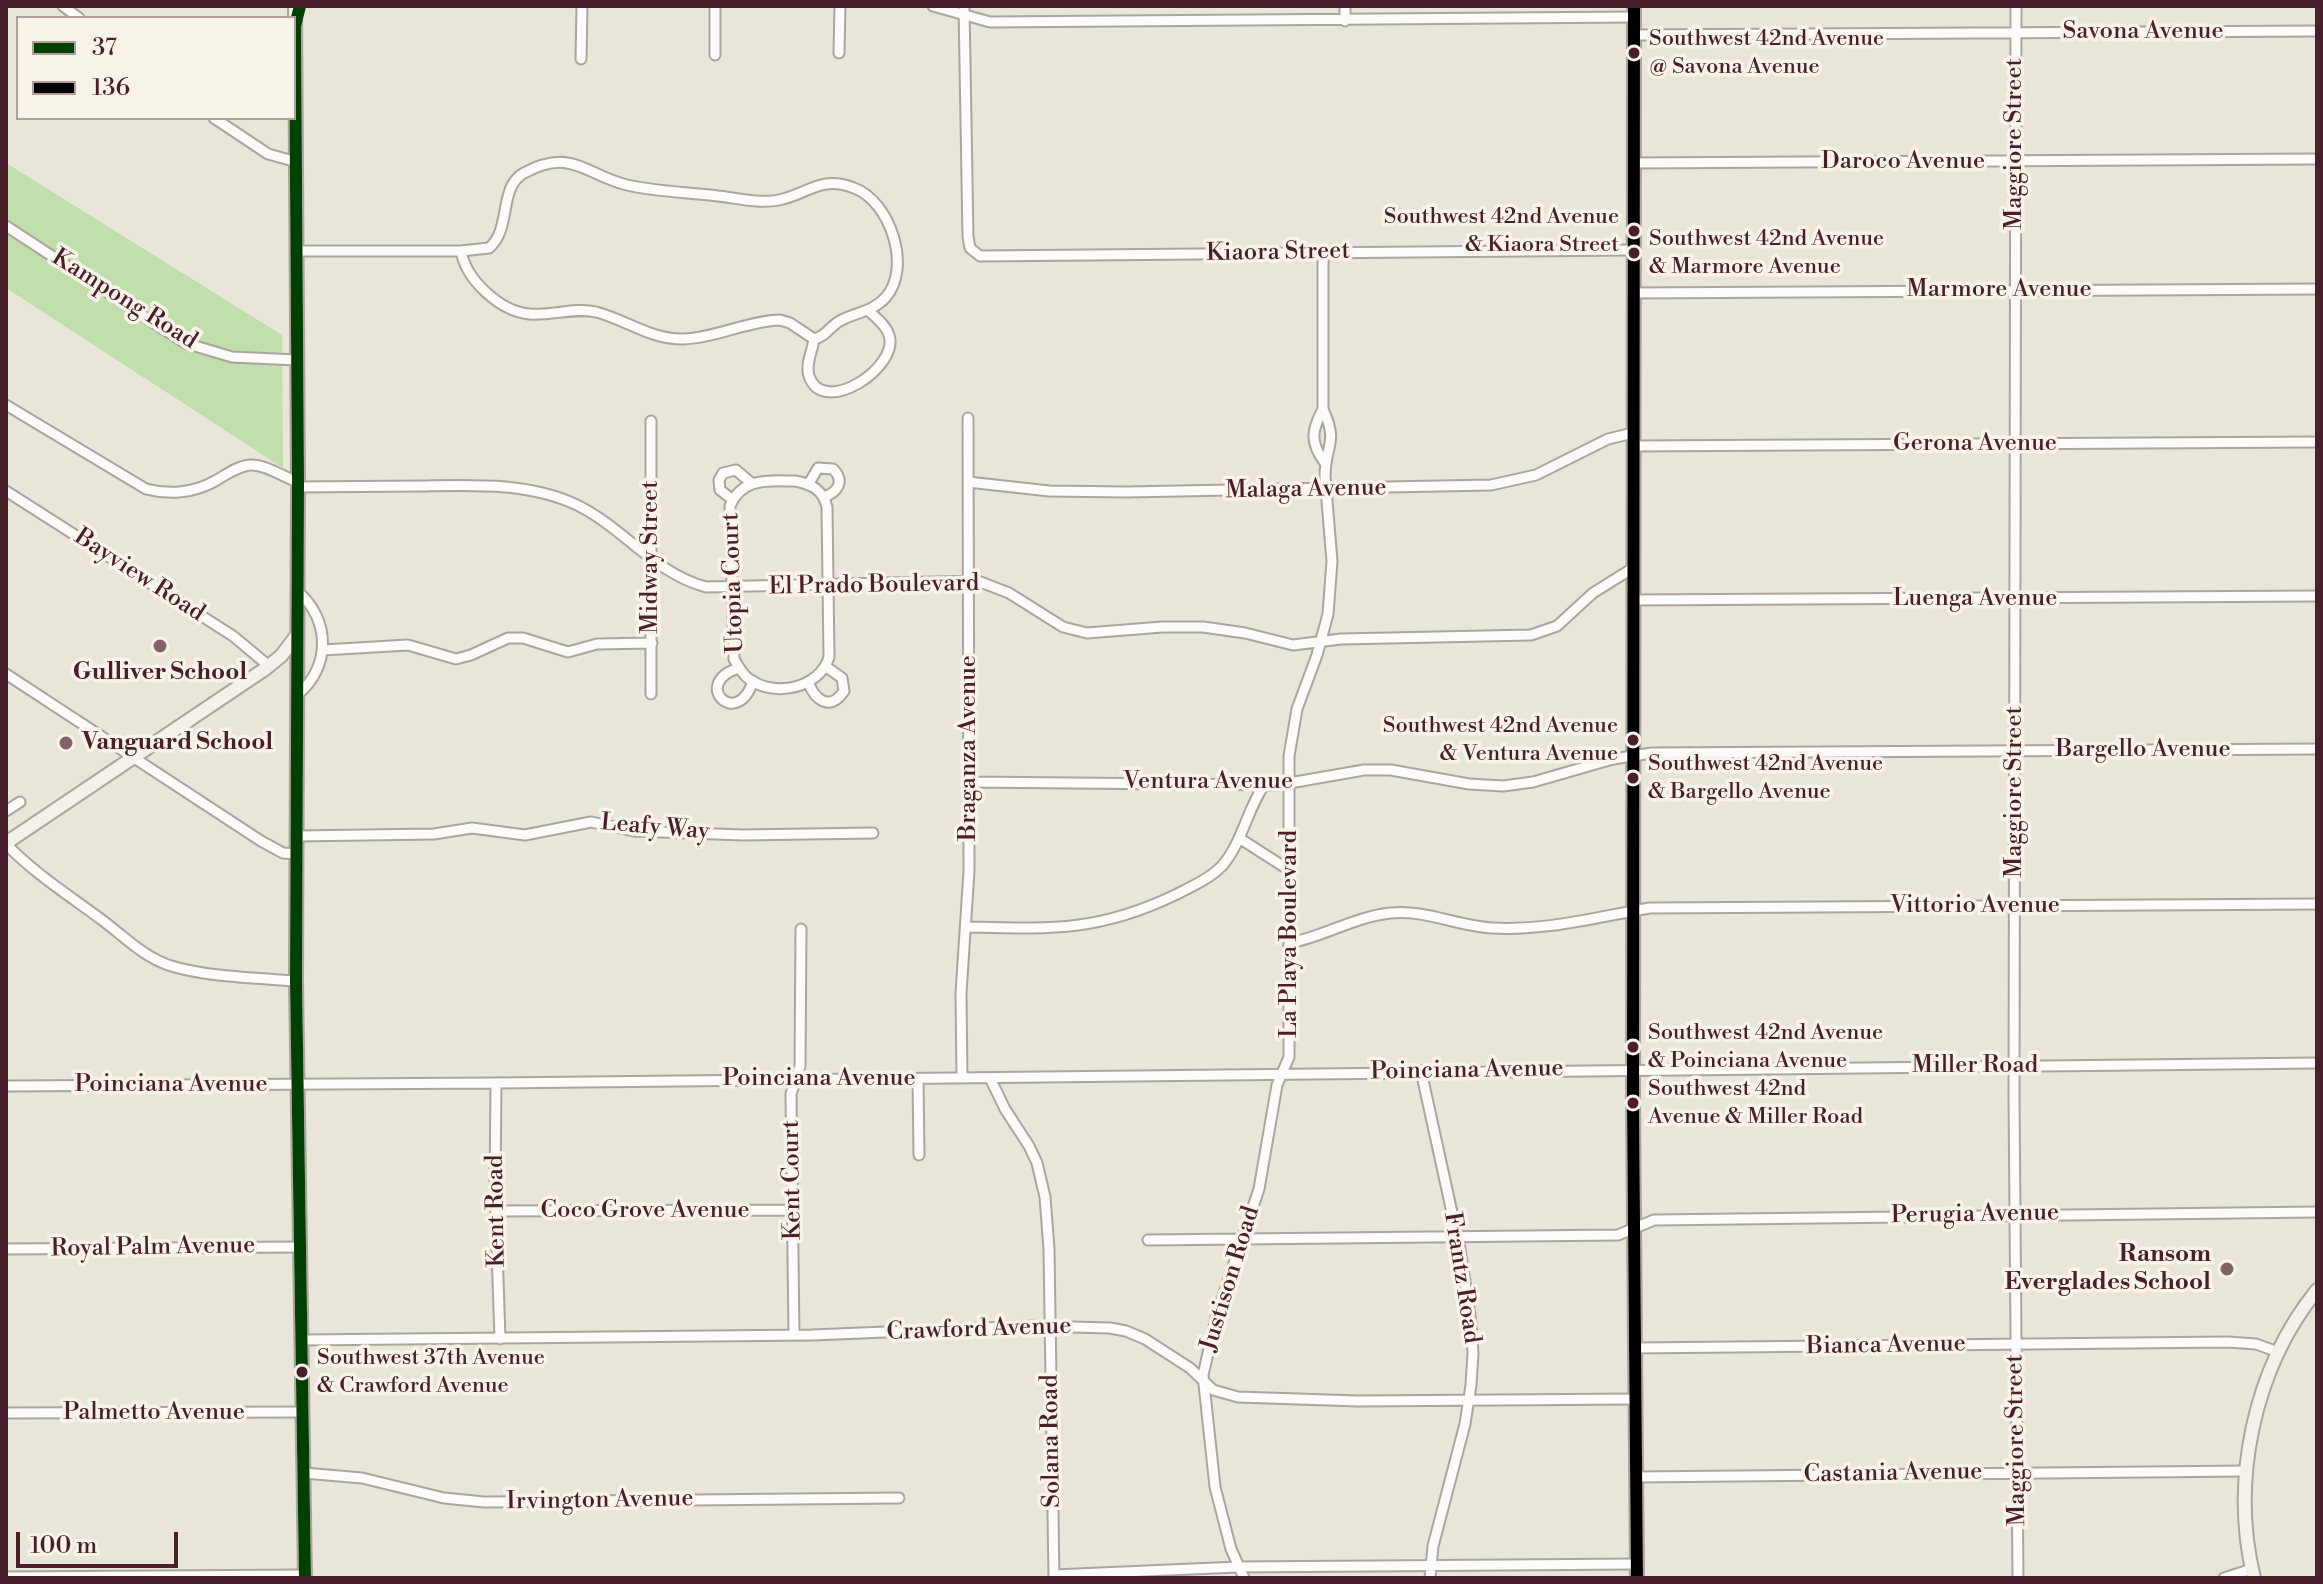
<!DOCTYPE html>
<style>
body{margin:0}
#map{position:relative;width:2323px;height:1584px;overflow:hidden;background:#e9e5d8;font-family:"Libre Bodoni",serif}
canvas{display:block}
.frame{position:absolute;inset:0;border:8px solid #4a1f2b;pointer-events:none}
.legend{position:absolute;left:16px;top:16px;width:280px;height:104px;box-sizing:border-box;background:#f7f3e8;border:2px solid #b29e9c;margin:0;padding:10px 14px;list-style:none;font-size:24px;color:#4a1f2b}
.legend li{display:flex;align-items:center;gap:16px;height:40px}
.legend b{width:40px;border:2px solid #b29e9c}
.scale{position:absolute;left:16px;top:1532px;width:162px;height:36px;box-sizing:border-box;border:4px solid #4a1f2b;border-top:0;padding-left:10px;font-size:24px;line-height:28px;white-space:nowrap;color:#4a1f2b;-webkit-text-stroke:6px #f7f3e8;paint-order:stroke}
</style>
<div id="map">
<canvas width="2323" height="1584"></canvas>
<div class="frame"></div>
<ul class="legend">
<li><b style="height:10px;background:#004000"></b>37</li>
<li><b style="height:10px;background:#000"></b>136</li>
</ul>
<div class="scale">100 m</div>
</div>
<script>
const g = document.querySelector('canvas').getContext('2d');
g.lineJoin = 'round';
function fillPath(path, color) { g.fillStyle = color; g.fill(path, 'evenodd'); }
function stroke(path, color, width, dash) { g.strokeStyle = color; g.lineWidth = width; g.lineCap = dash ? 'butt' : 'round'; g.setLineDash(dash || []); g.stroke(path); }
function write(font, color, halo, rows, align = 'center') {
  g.font = font + ' "Libre Bodoni",serif'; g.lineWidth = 7; g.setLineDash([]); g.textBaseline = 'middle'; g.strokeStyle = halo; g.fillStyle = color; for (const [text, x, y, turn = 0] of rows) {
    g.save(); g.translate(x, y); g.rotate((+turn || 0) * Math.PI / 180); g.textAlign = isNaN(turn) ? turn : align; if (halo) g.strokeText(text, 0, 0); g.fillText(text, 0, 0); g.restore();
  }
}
fillPath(new Path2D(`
 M6,163L282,335L283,468L6,288Z`), '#c1dead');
const street = new Path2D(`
 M63,6L79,18
 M715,6V55
 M933,6L990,22L1634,17
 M964,6L968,237L970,248L980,256L1633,250
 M2016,6L2014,1095L2018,1578
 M1345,21V6
 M1634,35L2317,31
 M839,53L840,6
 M581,59L582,6
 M214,118L268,154L297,162
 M1633,163L2317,159
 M6,226L185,343L232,357L297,360
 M297,251H461L489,248C512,229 498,187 524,173C572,147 585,175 627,185C657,192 688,192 718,196C737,198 759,204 779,200C808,194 821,175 854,188C890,201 912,267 886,297C872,313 854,312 838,322C829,328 825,337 814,339
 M461,251C466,280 500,311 529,314C552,316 574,307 596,312C627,320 651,340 684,339C716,338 747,321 780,320L790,323L814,339
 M1633,293L2317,289
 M814,339C813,350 805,364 809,376C823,418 900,367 889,335C886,325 876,318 869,311
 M6,405L146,489C169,495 194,493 215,481C226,475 237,466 250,465C265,464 283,477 298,482
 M1323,409V253
 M1633,446L2317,442
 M795,481C812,484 823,490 827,507L829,657C820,688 775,698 749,679C742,674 738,666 734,659L730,506C742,477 768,481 795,481Z
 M968,482L1049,491L1127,492L1491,485L1536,475L1608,439L1633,433
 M808,485L818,468L833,469C845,481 838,492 824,497
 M298,487C338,487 379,486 420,486C472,485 529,482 577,505C624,528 654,573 706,587L978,581L1009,593L1063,627L1087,633L1162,627H1203L1245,633L1293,645L1341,639L1531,635L1557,626L1593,593L1633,568
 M6,491L233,636L269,666
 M733,500L720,490L719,480L723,473L736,470L750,482
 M1633,600L2317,596
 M323,650L408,645L456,659L471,655L508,638H523L568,652L597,644L652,643
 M739,668C690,683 737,731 753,681
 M6,674L261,841L283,853L296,854
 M808,682C815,700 830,712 844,691L842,678L825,666
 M651,694V421
 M297,695C331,668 331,619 297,591
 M970,782L1278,785L1364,770H1391L1469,784L1503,786L1533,782L1613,759L1652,753L2317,749
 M6,811L20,802
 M296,836L434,834L472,828L525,835L591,822L634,831L743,835L873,833
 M1239,838L1289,870
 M6,844C35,874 70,896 102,920C125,937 141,955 168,965C205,977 256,978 296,981
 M967,927C1050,929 1098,932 1175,895C1191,887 1209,879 1222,866C1242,843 1247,810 1264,785
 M1290,943C1325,936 1354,917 1390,913C1424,909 1457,926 1492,928C1547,931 1596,917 1650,908L2317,904
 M1421,1071L1460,1249L1470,1315L1473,1353L1471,1385L1465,1424L1433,1546L1430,1578
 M962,1078L961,993L969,871L968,418
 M990,1078L1005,1109L1029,1146L1037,1163L1045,1197L1049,1249L1054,1578
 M918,1079L919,1155
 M496,1083L495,1189L500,1339
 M6,1086L496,1083L2317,1063
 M496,1211L794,1210
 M1148,1240L1618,1235L1654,1220L2317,1212
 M6,1249L299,1247
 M794,1335L791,1094L800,1066L801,929
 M301,1340L812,1335L1033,1326L1110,1328L1126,1331L1145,1339L1190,1368L1213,1390L1238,1397L1358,1401L1635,1399
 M1635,1348L2228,1342L2256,1344L2278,1352
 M6,1413L302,1412
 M304,1473L362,1478L444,1498L484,1502L899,1498
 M1636,1477L2247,1471
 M1054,1575L1238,1567L1637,1564
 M6,1577L305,1575
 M1244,1578L1231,1549L1215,1487L1203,1375L1217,1314L1259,1189L1277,1085L1289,1057V756L1297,709L1317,655L1328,614L1332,561L1325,477C1325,444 1339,444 1323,409C1311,431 1310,443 1325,463
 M2224,1578L2252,1569`);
const secondary = new Path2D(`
 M295,6L298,482L296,981L305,1578
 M1634,6L1633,1103L1637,1578
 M6,843L265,669L281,656L297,635
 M2254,1578C2230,1481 2254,1368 2317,1290`);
stroke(street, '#aca49e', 13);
stroke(secondary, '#aca49e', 16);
stroke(street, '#fcfbf9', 9);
stroke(secondary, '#f4f1eb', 12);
stroke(new Path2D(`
 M300,6L295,26L298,482L296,981L305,1578`), '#004000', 12);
stroke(new Path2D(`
 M1634,6L1633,1103L1637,1578`), '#000', 12);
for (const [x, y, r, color] of [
 [1634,53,7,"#4a1f2b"],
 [1634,231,7,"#4a1f2b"],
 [1634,253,7,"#4a1f2b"],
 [160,646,8,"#826468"],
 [1633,740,7,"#4a1f2b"],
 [66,743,8,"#826468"],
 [1633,778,7,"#4a1f2b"],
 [1633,1047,7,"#4a1f2b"],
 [1633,1103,7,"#4a1f2b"],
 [2227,1269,8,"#826468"],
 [302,1372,7,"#4a1f2b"]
]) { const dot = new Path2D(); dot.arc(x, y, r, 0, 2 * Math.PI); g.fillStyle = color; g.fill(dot); stroke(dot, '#f7f3e8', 3); }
write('22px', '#4a1f2b', '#f7f3e8', [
 ["Southwest 42nd Avenue",1649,40],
 ["@ Savona Avenue",1649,68],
 ["Southwest 42nd Avenue",1619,218,"right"],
 ["& Kiaora Street",1619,246,"right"],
 ["Southwest 42nd Avenue",1649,240],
 ["& Marmore Avenue",1649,268],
 ["Southwest 42nd Avenue",1618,727,"right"],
 ["& Ventura Avenue",1618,755,"right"],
 ["Southwest 42nd Avenue",1648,765],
 ["& Bargello Avenue",1648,793],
 ["Southwest 42nd Avenue",1648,1034],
 ["& Poinciana Avenue",1648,1062],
 ["Southwest 42nd",1648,1090],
 ["Avenue & Miller Road",1648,1118],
 ["Southwest 37th Avenue",317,1359],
 ["& Crawford Avenue",317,1387]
], 'left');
write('24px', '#4a1f2b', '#f7f3e8', [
 ["Savona Avenue",2143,32],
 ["Maggiore Street",2015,144,-90],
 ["Daroco Avenue",1903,162],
 ["Kiaora Street",1278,253,-1],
 ["Marmore Avenue",1999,290],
 ["Kampong Road",124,300,32],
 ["Gerona Avenue",1975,444],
 ["Malaga Avenue",1306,490,-1],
 ["Midway Street",651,557,-90],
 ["Bayview Road",139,576,33],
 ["Utopia Court",734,583,-92],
 ["El Prado Boulevard",874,586,-1],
 ["Luenga Avenue",1975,599],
 ["Braganza Avenue",969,748,-90],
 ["Bargello Avenue",2143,750],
 ["Ventura Avenue",1208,782],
 ["Maggiore Street",2015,792,-90],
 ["Leafy Way",655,828,5],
 ["Vittorio Avenue",1975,906],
 ["La Playa Boulevard",1290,934,-90],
 ["Miller Road",1975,1066],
 ["Poinciana Avenue",1467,1071,-1],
 ["Poinciana Avenue",819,1079],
 ["Poinciana Avenue",171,1085],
 ["Kent Court",793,1180,-91],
 ["Kent Road",497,1211,-91],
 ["Coco Grove Avenue",645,1211],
 ["Perugia Avenue",1975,1215,-1],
 ["Royal Palm Avenue",153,1248,-1],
 ["Frantz Road",1461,1278,81],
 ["Justison Road",1231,1279,-73],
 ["Crawford Avenue",979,1330,-2],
 ["Bianca Avenue",1886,1346,-1],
 ["Palmetto Avenue",154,1413],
 ["Maggiore Street",2017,1440,-91],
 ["Solana Road",1052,1441,-91],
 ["Castania Avenue",1893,1474,-1],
 ["Irvington Avenue",600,1501,-1]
]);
write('bold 24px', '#4a1f2b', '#f7f3e8', [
 ["Gulliver School",160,673],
 ["Vanguard School",82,743,"left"],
 ["Ransom",2211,1255,"right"],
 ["Everglades School",2211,1283,"right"]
]);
</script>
